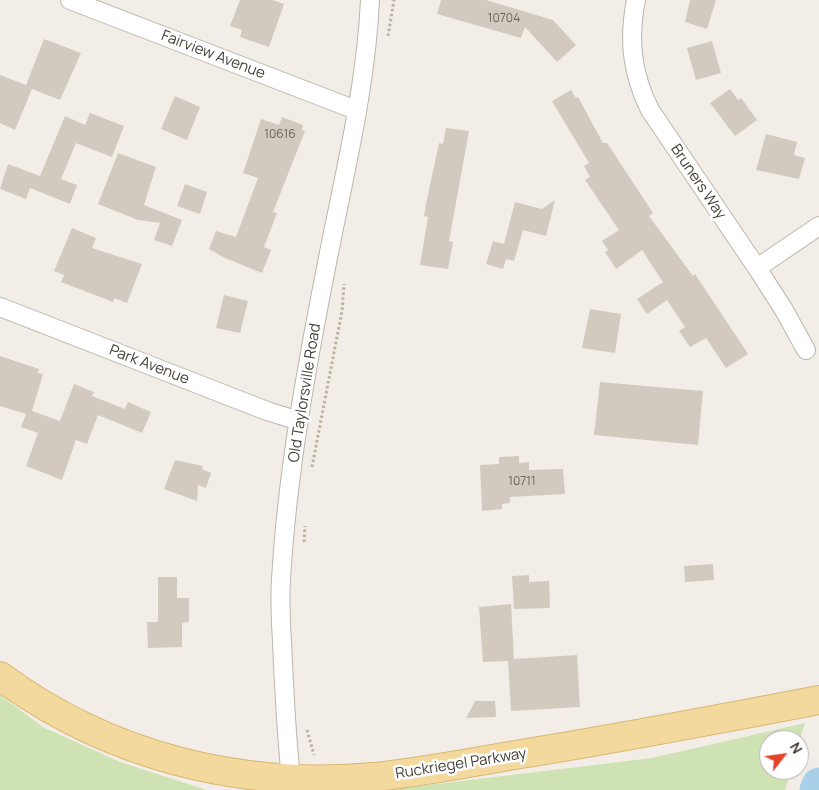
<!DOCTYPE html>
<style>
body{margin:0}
#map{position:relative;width:819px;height:790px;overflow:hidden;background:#f2eee7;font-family:Manrope,sans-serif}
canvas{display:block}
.north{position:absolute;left:759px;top:730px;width:50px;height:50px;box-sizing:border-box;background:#fff;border:1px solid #b4b2af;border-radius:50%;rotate:60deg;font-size:14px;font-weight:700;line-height:20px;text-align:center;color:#443f37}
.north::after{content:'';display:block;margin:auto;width:18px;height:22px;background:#e4432c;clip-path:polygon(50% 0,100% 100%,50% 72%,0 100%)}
</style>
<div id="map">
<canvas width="819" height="790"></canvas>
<div class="north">N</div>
</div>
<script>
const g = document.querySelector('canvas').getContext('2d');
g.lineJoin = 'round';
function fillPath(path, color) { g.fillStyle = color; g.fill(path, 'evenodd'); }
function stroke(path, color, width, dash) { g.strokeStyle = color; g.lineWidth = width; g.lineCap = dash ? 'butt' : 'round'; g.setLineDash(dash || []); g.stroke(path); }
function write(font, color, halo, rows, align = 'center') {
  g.font = font + ' Manrope,sans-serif'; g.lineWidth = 5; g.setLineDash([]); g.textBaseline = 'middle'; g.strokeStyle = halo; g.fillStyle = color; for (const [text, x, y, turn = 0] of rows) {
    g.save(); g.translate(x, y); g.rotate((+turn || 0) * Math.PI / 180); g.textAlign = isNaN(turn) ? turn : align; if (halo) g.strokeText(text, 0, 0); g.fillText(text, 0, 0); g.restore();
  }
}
fillPath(new Path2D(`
 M0,695L43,727L120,762L207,790H0Z
 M805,723L799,742V740H769V770H791L785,790H387L652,758Z`), '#cfe2b4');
stroke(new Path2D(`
 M817,790L819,785`), '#a9d0e9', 35);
fillPath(new Path2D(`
 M240,0H273L284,4L269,47L240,37L242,30L230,26Z
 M441,0H486L553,20L576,45L557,62L525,27L521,38L437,14Z
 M690,0H716L707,29L685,22Z
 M44,39L81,53L60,100L32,89L15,130L0,123V75L26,85Z
 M712,41L721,73L696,80L687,48Z
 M730,89L738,100L741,98L757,120L735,136L710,103Z
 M571,90L576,98L578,97L603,143H607L653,213L649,216L693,276L695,274L748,354L726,368L706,338L690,347L679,331L685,327L667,300L647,314L637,299L663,282L642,250L616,269L605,252L608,250L602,241L619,230L585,180L590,177L584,166L589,163L552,101Z
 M175,96L200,107L187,140L161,129Z
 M90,113L124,126L112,157L76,143L61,179L77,185L70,204L30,188L26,199L0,189L8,164L40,176L65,116L85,125Z
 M282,117L303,125L302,130L305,131L273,212L277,213L264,247L271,250L262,273L225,258L209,249L216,231L236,237L258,178L243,173L261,119L279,125Z
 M446,128L469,131L449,241L453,242L448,269L420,265L428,217L424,216L426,204L439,143L443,144Z
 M766,134L797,142L794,155L805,158L799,179L756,170Z
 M118,153L156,167L144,205L182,220L172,246L154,240L160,223L138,220L98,204Z
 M185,184L207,192L200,214L177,206Z
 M555,200L546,236L523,230L514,261L506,259L503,269L486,264L493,241L504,244L515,202L542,209Z
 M72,228L96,238L92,248L142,264L127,303L114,298L113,302L61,282L64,275L54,271Z
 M224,295L248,301L240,333L216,328Z
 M590,309L621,314L615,353L582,348Z
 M0,356L39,369L38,373L43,374L32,411L60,421L74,384L94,392L92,396L125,409L128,402L151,412L142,433L98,415L87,444L76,440L62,480L26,466L38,433L21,427L26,414L0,406Z
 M600,382L703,391L698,445L594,435Z
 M519,456V463L529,462V470L563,469L565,494L510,497V503L502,504V509L482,511L480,465L499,464V457Z
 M175,460L203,466L202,469L211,473L206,488L198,485L197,501L164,489Z
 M713,564L714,580L685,582L684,566Z
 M529,575V582L549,581L550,608L514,609L512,576Z
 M158,577H177V598H189V622L182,623V647L148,648L147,622H158Z
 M511,604L514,659L577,655L580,707L511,711L508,661L483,662L479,607Z
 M475,701H495L496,717L466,718Z`), '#d2cabe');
const street = new Path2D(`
 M70,0L356,110
 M636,0C628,40 632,74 650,110L757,268L784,310L806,350
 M757,268L819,226
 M0,307L267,411L299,421
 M292,787C287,746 285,705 283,663C282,635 279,607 281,580C287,475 306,370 326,268C343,179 366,90 370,0`);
const primary = new Path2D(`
 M0,676C108,756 240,789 374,777C423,772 472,762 521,754C621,738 720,719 819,700`);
stroke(street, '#bcb6ab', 20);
stroke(primary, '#d8b670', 30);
stroke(new Path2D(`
 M388,36L394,0
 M312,467L342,311L344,284
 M304,542L305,526
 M307,730L314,755`), '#bdb19e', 3, [2.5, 2.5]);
stroke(street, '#fff', 18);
stroke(primary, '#f4d99e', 28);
write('12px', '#686259', null, [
 ["10704",504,19],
 ["10616",280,135],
 ["10711",522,482]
]);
write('15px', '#443f37', '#fff', [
 ["Fairview Avenue",213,55,21],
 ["Bruners Way",698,182,56],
 ["Park Avenue",149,365,21],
 ["Old Taylorsville Road",305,393,-81],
 ["Ruckriegel Parkway",461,764,-9]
]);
</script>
